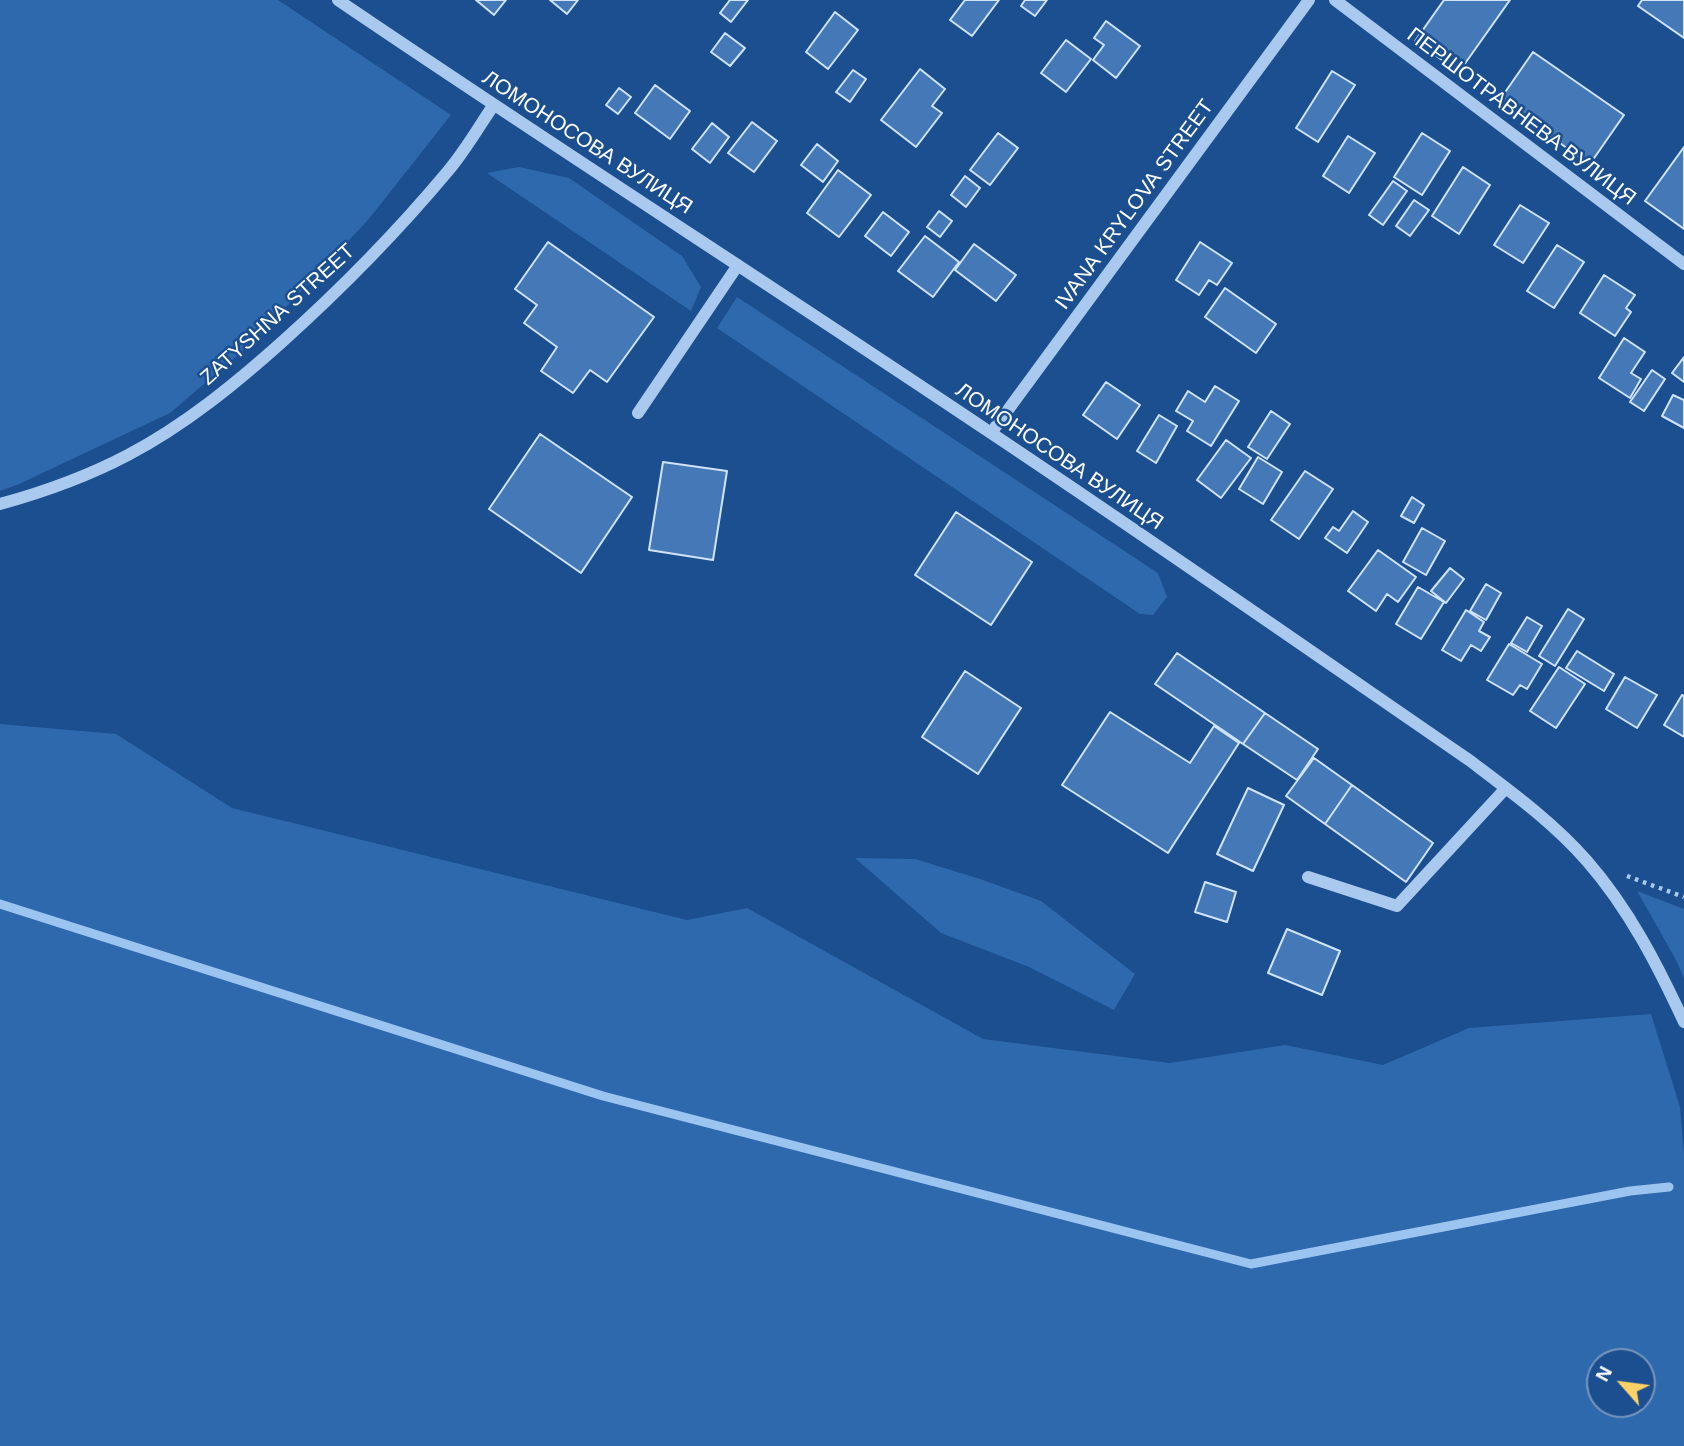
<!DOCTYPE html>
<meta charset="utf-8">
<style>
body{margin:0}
#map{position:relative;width:1684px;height:1446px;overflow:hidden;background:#1b4f8f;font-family:Helvetica,sans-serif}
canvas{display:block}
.north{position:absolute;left:1586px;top:1348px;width:70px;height:70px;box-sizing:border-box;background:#1b4f8f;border:2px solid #7695bc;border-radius:50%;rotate:298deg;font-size:19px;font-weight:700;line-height:28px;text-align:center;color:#fff}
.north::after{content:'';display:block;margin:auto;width:24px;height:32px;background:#ffd166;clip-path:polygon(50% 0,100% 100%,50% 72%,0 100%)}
</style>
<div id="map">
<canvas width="1684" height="1446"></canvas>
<div class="north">N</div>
</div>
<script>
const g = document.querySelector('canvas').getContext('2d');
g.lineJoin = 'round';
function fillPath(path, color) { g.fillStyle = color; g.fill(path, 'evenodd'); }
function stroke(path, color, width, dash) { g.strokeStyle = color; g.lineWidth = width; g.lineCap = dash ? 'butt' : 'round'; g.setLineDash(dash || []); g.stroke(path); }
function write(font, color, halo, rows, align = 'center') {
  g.font = font + ' Helvetica,sans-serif'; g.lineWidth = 5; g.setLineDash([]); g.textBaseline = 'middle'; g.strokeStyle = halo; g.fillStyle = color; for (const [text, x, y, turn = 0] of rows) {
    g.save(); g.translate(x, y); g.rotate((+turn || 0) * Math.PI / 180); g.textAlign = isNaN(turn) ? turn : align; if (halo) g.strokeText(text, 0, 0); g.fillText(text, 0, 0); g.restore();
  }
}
fillPath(new Path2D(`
 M0,0H278L451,115L368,220L251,344L170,413L19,484L0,491Z
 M519,167L569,178L682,256L701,287L691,311L487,173Z
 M737,297L1158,573L1167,597L1153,615L1140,614L717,328Z
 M0,724L116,734L232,808L687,920L747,908L983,1039L1170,1063L1285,1045L1383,1065L1469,1028L1651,1014L1680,1107L1684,1154V1446H0ZM1600,1362H1642V1404H1600Z
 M855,858L915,859L980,879L1041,901L1135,974L1114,1010L1029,967L941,933Z
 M1637,891L1684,909V978L1675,958Z`), '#2e69ad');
stroke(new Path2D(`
 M0,904L603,1096L1251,1264L1630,1191L1669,1187`), '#9cc4f0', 9);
const building = new Path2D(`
 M476,0H506L494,15Z
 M550,0H578L567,14Z
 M730,0H748L731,22L720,13Z
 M965,0H999L972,36L950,20Z
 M1025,0H1047L1035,16L1021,6Z
 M1444,0H1510L1459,72L1415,41Z
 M1642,0H1684V38L1638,6Z
 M835,12L858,30L828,69L806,52Z
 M1106,21L1140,46L1116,78L1093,60L1104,45L1094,38Z
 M725,33L745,48L730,66L711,52Z
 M1066,40L1091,59L1066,92L1041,73Z
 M1533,52L1624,115L1590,164L1499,101Z
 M920,69L945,89L932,106L942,113L916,147L881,120Z
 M853,70L866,79L850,102L836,92Z
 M1332,71L1355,85L1318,142L1296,128Z
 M655,85L690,111L670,139L635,113Z
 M619,88L631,97L618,114L606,105Z
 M752,122L777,141L754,172L728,153Z
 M712,123L729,137L710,163L692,149Z
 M998,133L1018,148L990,185L970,170Z
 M1422,133L1450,151L1422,195L1394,177Z
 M1348,136L1375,153L1349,193L1323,176Z
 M817,144L838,161L823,182L801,165Z
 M1684,147V229L1645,201Z
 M1463,167L1490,185L1459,234L1432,216Z
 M838,170L871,195L839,237L807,213Z
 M965,176L980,188L966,207L951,195Z
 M1393,181L1407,191L1383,225L1369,215Z
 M1414,200L1429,210L1410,236L1396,226Z
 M1520,205L1549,223L1523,263L1494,245Z
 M939,211L952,221L940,237L927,227Z
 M883,212L909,232L891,256L865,236Z
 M925,236L959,262L933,297L898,271Z
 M548,242L654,317L607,382L590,370L573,393L541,371L557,347L524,323L537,305L515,289Z
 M1200,242L1232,263L1217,285L1209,280L1199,295L1176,280Z
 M974,244L1016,275L996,301L955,270Z
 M1557,245L1584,262L1554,308L1527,291Z
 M1604,275L1635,295L1626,308L1631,312L1615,336L1580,313Z
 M1225,288L1276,324L1256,353L1205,317Z
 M1624,338L1645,352L1631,373L1641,379L1630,398L1599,378Z
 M1684,357V382L1672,373Z
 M1652,370L1665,379L1644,411L1630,402Z
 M1106,382L1140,405L1117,439L1083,415Z
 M1215,386L1239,401L1211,446L1187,431L1193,421L1176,411L1188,391L1205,402Z
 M1673,395L1684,400V428L1662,416Z
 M1271,411L1290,424L1267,459L1248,447Z
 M1159,415L1177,426L1156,463L1137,451Z
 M540,434L632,497L581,573L489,509Z
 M1226,440L1251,458L1221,498L1197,480Z
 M1258,457L1282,472L1263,504L1239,489Z
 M663,462L727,471L713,560L649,550Z
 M1305,471L1333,489L1299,539L1271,520Z
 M1412,497L1424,505L1414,523L1401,516Z
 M1353,511L1368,522L1347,553L1325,538L1333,527L1339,531Z
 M956,512L1032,562L991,625L915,575Z
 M1422,528L1445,541L1426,575L1403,562Z
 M1378,550L1416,577L1398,602L1387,594L1376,611L1348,591Z
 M1450,568L1464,579L1446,603L1431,591Z
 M1486,584L1501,593L1486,620L1470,611Z
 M1418,587L1444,602L1421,639L1396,624Z
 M1568,609L1584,619L1555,666L1539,656Z
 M1466,610L1484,622L1479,631L1490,637L1481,651L1471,645L1461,661L1442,650Z
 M1527,617L1542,626L1527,652L1511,643Z
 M1509,644L1542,664L1527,689L1520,685L1513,695L1487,680Z
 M1577,651L1614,674L1604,691L1566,668Z
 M1177,653L1265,713L1243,744L1155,684Z
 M1559,667L1585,684L1556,728L1530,711Z
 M965,671L1021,708L978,774L922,737Z
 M1625,677L1657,695L1637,728L1606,709Z
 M1682,695L1684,696V737L1664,725Z
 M1110,712L1190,763L1214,726L1239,743L1168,853L1062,785Z
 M1265,713L1318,749L1297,780L1243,744Z
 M1314,758L1352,785L1325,824L1286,796Z
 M1352,785L1433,843L1406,882L1325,824Z
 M1248,788L1284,805L1253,871L1217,854Z
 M1205,882L1236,892L1227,922L1195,912Z
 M1287,929L1340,951L1322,995L1268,973Z`);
fillPath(building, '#4478b7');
stroke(building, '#cfe3fa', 2);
stroke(new Path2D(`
 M1627,876L1684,897`), '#a9c9ee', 4.5, [3.5, 5]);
stroke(new Path2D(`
 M338,0C553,146 772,286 988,431C1150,539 1309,650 1469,760C1510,791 1553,822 1587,861C1629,909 1658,966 1684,1022
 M1335,0L1684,264
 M638,413L738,265
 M991,433L1309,0
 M0,504C44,492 88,476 128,455C185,425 235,384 282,342C341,289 397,232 448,171C465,151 478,128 493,106
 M1308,877L1397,906L1506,788`), '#a9c9ee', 12);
write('21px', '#fff', '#1b4f8f', [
 ["ПЕРШОТРАВНЕВА ВУЛИЦЯ",1521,117,37],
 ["ЛОМОНОСОВА ВУЛИЦЯ",587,143,33],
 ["IVANA KRYLOVA STREET",1135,205,-54],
 ["ZATYSHNA STREET",278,315,-42],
 ["ЛОМОНОСОВА ВУЛИЦЯ",1059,457,34]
]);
</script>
